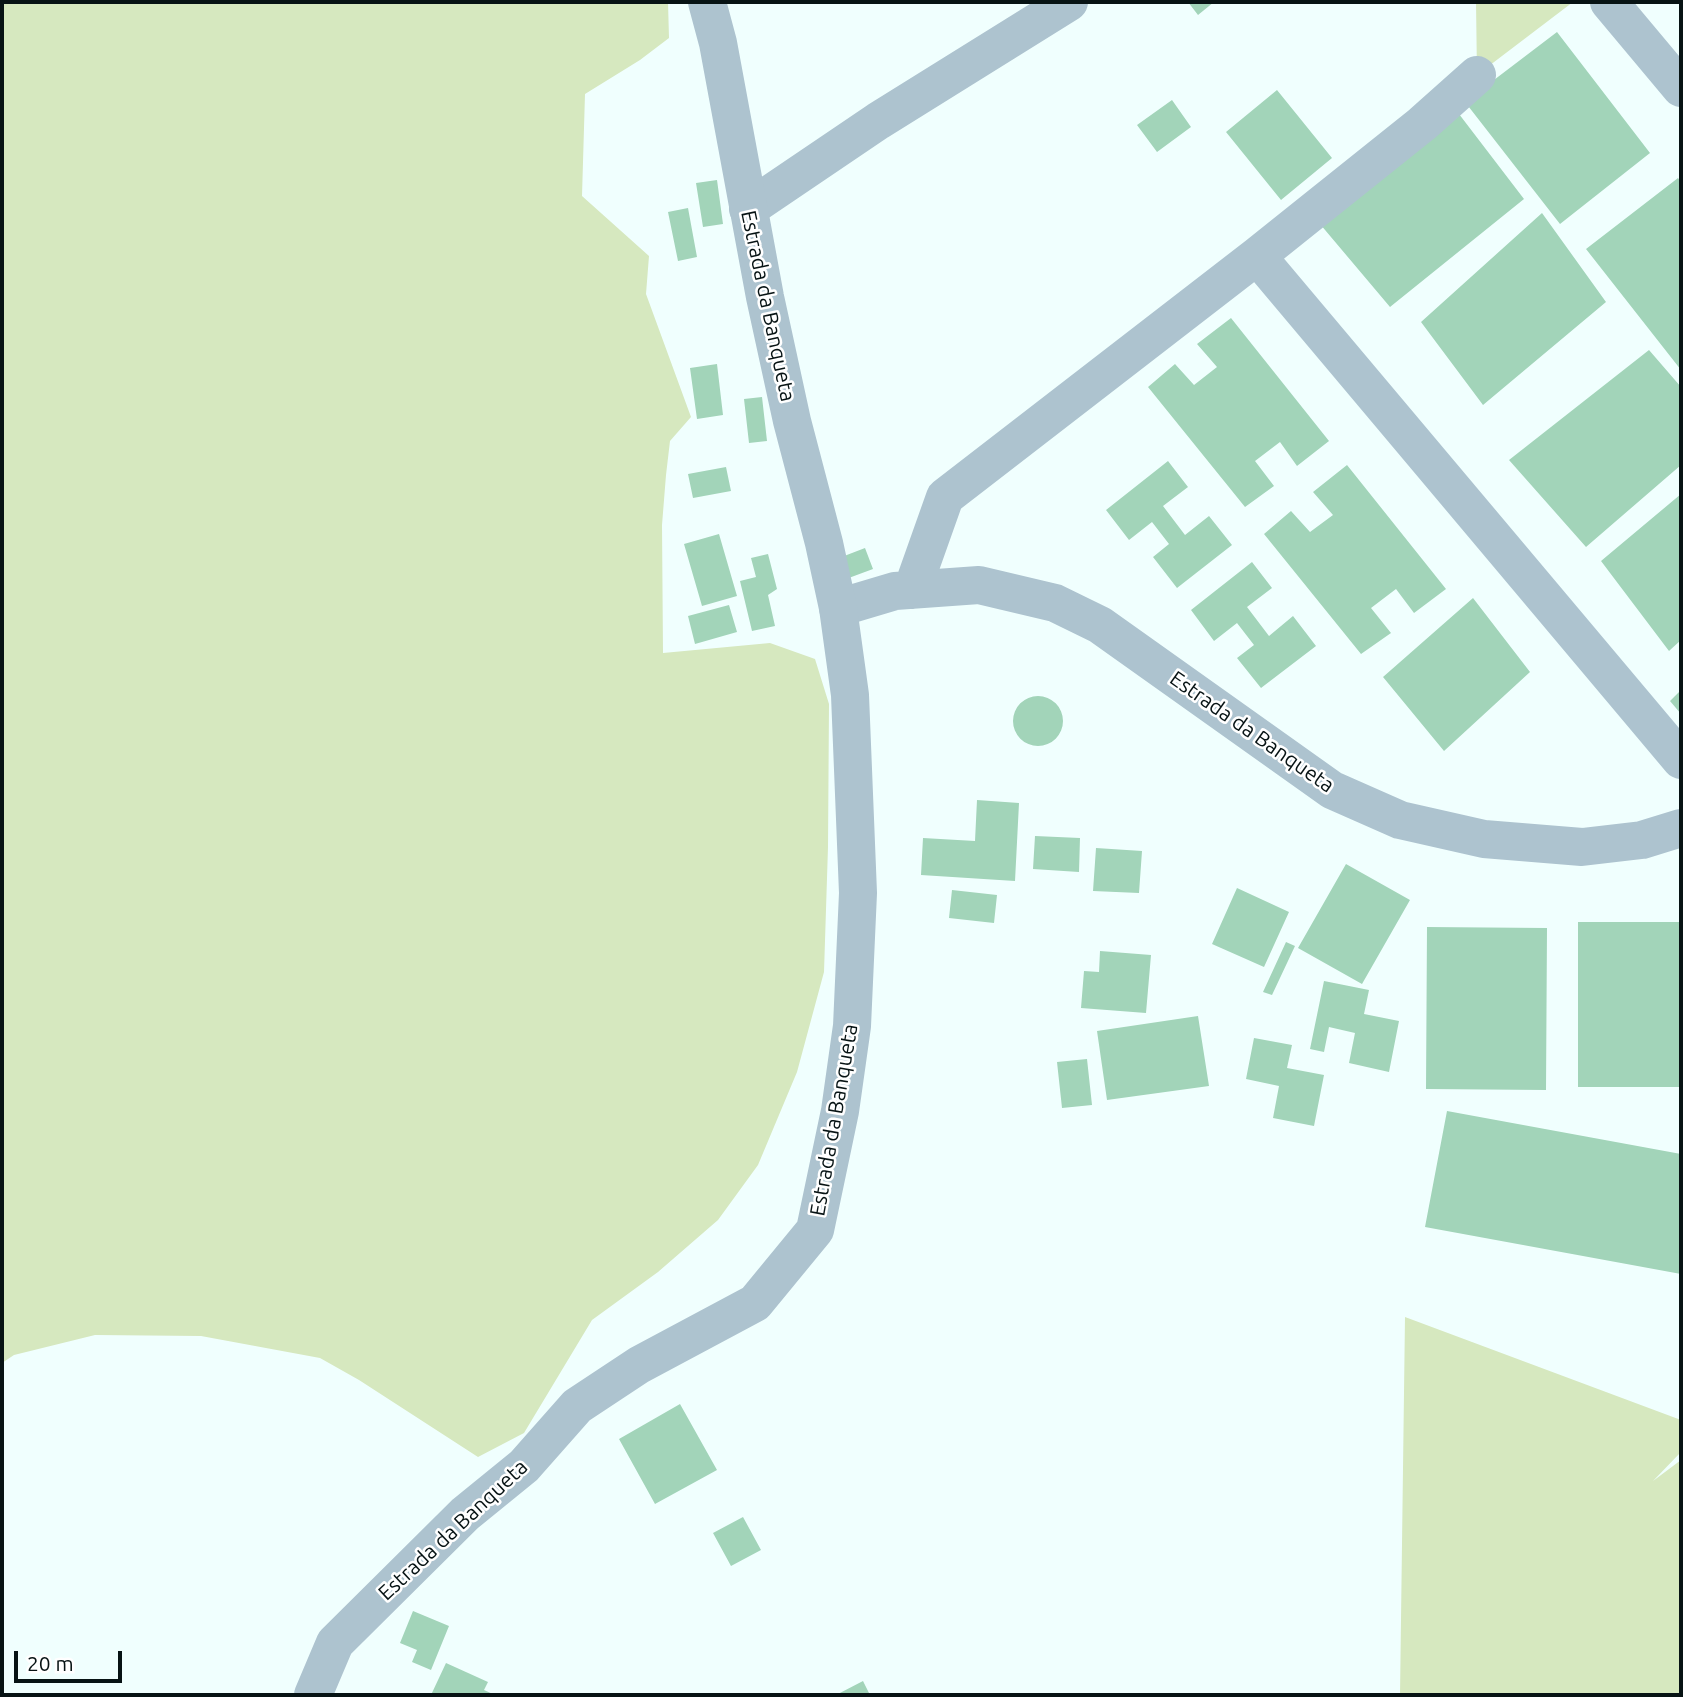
<!DOCTYPE html>
<style>
body{margin:0}
#map{position:relative;width:1683px;height:1697px;overflow:hidden;background:#f0fffe;font-family:Ubuntu,sans-serif}
canvas{display:block}
.frame{position:absolute;inset:0;border:4px solid #071314;pointer-events:none}
.scale{position:absolute;left:14px;top:1651px;width:108px;height:32px;box-sizing:border-box;border:4px solid #071314;border-top:0;padding-left:9px;font-size:21px;line-height:24px;white-space:nowrap;color:#071314;-webkit-text-stroke:5px #fff;paint-order:stroke}
</style>
<div id="map">
<canvas width="1683" height="1697"></canvas>
<div class="frame"></div>
<div class="scale">20 m</div>
</div>
<script>
const g = document.querySelector('canvas').getContext('2d');
g.lineJoin = 'round';
function fillPath(path, color) { g.fillStyle = color; g.fill(path, 'evenodd'); }
function stroke(path, color, width, dash) { g.strokeStyle = color; g.lineWidth = width; g.lineCap = dash ? 'butt' : 'round'; g.setLineDash(dash || []); g.stroke(path); }
function write(font, color, halo, rows, align = 'center') {
  g.font = font + ' Ubuntu,sans-serif'; g.lineWidth = 5; g.setLineDash([]); g.textBaseline = 'middle'; g.strokeStyle = halo; g.fillStyle = color; for (const [text, x, y, turn = 0] of rows) {
    g.save(); g.translate(x, y); g.rotate((+turn || 0) * Math.PI / 180); g.textAlign = isNaN(turn) ? turn : align; if (halo) g.strokeText(text, 0, 0); g.fillText(text, 0, 0); g.restore();
  }
}
fillPath(new Path2D(`
 M2,2H668L669,38L640,60L585,94L582,196L649,256L646,294L691,417L670,441L666,475L662,525L663,653L770,643L815,659L829,704L828,847L824,972L797,1072L758,1165L718,1220L658,1272L592,1320L524,1433L478,1457L359,1380L320,1358L201,1336L95,1335L14,1355L2,1363Z
 M1476,2H1573L1477,75Z
 M1405,1317L1681,1420V1452L1653,1481L1681,1460V1695H1400Z`), '#d6e8bf');
fillPath(new Path2D(`
 M1188,2H1214L1198,15Z
 M1557,32L1650,153L1560,224L1465,102Z
 M1277,90L1332,158L1281,200L1226,132Z
 M1172,100L1191,127L1157,152L1137,125Z
 M1459,114L1524,199L1390,307L1320,224Z
 M1678,178L1681,182V370L1586,249Z
 M717,180L723,224L703,227L696,183Z
 M688,208L697,257L678,261L668,212Z
 M1542,213L1606,302L1483,405L1421,322Z
 M1231,318L1329,441L1297,466L1280,442L1255,461L1274,486L1245,507L1148,387L1175,364L1194,385L1217,367L1197,344Z
 M1649,350L1681,387V465L1586,547L1509,460Z
 M717,364L723,415L697,419L690,368Z
 M762,397L767,441L749,443L744,399Z
 M1168,461L1188,487L1163,506L1185,535L1209,516L1232,545L1177,588L1153,557L1169,544L1152,522L1129,540L1106,510Z
 M1347,465L1446,589L1414,613L1396,589L1371,608L1391,633L1361,654L1264,534L1291,511L1310,532L1333,515L1313,492Z
 M726,467L731,491L693,498L688,474Z
 M1681,494V640L1669,651L1601,561Z
 M719,534L737,596L702,606L684,544Z
 M865,548L873,569L846,579L839,558Z
 M768,554L777,589L768,595L775,626L752,631L740,581L756,577L751,558Z
 M1252,562L1272,588L1247,607L1269,636L1293,616L1316,646L1261,688L1237,658L1254,645L1237,623L1214,641L1191,610Z
 M1473,598L1530,672L1444,751L1383,677Z
 M729,605L737,632L695,644L688,616Z
 M1681,690V714L1670,701Z
 M1013 721a25 25 0 1 1 50 0a25 25 0 1 1-50 0Z
 M977,800L1019,803L1015,881L921,875L923,838L975,841Z
 M1035,836L1080,838L1079,872L1033,869Z
 M1096,848L1142,851L1139,893L1093,891Z
 M1346,864L1410,900L1362,984L1298,948Z
 M1237,888L1289,912L1264,967L1212,944Z
 M952,890L997,895L994,923L949,918Z
 M1578,922H1681V1087H1578Z
 M1427,927L1547,928L1546,1090L1426,1089Z
 M1286,942L1295,946L1272,995L1263,992Z
 M1100,951L1151,955L1146,1013L1081,1008L1084,971L1099,972Z
 M1324,981L1369,990L1364,1014L1399,1021L1389,1072L1349,1063L1355,1033L1329,1027L1324,1052L1310,1049Z
 M1198,1016L1209,1086L1107,1100L1097,1031Z
 M1254,1038L1292,1045L1287,1068L1324,1075L1314,1126L1273,1118L1279,1086L1246,1079Z
 M1087,1059L1092,1105L1062,1108L1057,1062Z
 M1447,1111L1681,1154V1274L1425,1227Z
 M680,1404L717,1470L655,1504L619,1439Z
 M743,1517L761,1550L731,1566L713,1533Z
 M413,1611L449,1626L431,1670L412,1662L417,1650L400,1643Z
 M446,1663L488,1682L484,1690L495,1695H431Z
 M863,1681L870,1695H836Z`), '#a2d4b9');
stroke(new Path2D(`
 M1609,2L1681,88
 M748,209L878,121L1069,2
 M1257,256L1681,760
 M912,590L945,497L1257,256L1422,124L1477,75
 M838,608L895,591L979,585L1055,603L1100,625L1332,790L1400,820L1484,839L1582,847L1642,840L1681,828`), '#adc3cf', 38);
stroke(new Path2D(`
 M313,1695L335,1643L465,1514L524,1466L577,1406L639,1365L755,1303L815,1230L840,1111L852,1026L858,893L850,695L838,608L824,543L792,421L765,297L718,43L707,2`), '#adc3cf', 38);
write('21px', '#071314', '#fff', [
 ["Estrada da Banqueta",768,306,78],
 ["Estrada da Banqueta",1252,732,35],
 ["Estrada da Banqueta",834,1120,-80],
 ["Estrada da Banqueta",453,1530,-43]
]);
</script>
